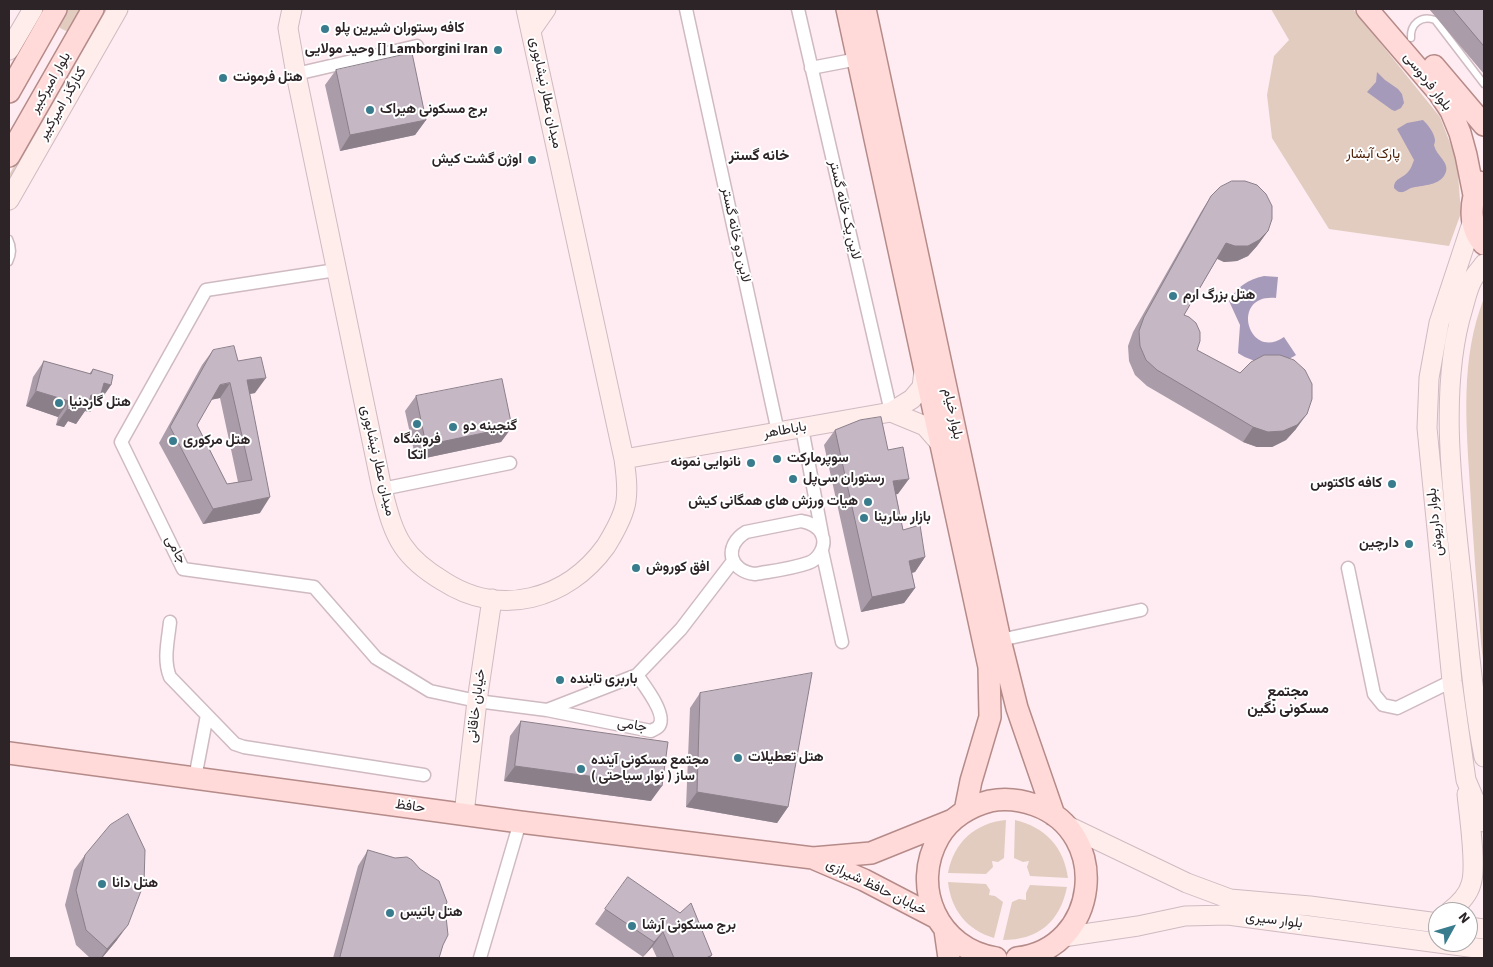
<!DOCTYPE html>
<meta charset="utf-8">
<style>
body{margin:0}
#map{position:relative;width:1493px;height:967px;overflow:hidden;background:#feecf2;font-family:"Source Sans 3",sans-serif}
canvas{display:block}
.frame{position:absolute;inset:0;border:10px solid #2c2427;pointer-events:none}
.north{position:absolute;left:1428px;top:902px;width:50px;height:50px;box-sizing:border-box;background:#fff;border:1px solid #aba7a9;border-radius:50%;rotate:51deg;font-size:14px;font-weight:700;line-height:20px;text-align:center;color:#2c2427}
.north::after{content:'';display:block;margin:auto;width:18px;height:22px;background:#397c8d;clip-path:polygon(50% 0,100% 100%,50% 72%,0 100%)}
</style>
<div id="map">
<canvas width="1493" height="967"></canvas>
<div class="frame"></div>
<div class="north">N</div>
</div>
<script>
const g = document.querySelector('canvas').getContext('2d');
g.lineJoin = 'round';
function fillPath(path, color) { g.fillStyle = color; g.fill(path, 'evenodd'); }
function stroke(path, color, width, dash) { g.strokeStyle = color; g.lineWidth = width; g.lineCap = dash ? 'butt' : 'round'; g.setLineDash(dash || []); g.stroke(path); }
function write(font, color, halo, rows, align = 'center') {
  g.font = font + ' "Source Sans 3",Vazirmatn,sans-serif'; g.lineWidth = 4; g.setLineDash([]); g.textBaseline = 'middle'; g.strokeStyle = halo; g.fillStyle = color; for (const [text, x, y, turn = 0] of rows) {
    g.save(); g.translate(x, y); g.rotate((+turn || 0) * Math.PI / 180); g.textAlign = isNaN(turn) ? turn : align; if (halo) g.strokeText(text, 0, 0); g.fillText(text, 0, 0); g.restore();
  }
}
fillPath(new Path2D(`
 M67,9H82L69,30L66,31L60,28V21Z
 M104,9H110L9,187V175Z
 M1271,9H1353L1440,117L1457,161L1461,213L1449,246L1329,229L1272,138L1267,95L1274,56L1289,40Z
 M1484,298V668L1481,643C1477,591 1473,539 1470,487C1466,423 1460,359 1484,298Z
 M1006,820L1004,858L998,862L992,861L993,867L986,874L948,873C954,842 975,823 1006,820Z
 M1015,820C1045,827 1064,847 1068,878L1030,876L1027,867L1029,861L1023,862L1014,858Z
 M948,882L986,884L990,890L989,895L995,896L1003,902L994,938C967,930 951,910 948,882Z
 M1030,885L1067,887C1060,922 1038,940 1003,940L1012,902L1019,899L1026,900V893Z`), '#e2ccc0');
fillPath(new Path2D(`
 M1377,72L1385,80L1398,89L1402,94L1404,103L1401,108L1395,111L1392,110L1367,92L1376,82Z
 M1423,120C1428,125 1434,132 1435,140C1435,145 1433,143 1435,148C1438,157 1452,164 1444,176C1437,186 1422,185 1411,188C1408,189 1404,193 1400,192C1398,192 1396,190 1394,188C1394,178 1402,179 1408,172C1411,169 1412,165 1414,160L1397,129L1407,123Z
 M1264,276L1278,277L1276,298C1229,293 1248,362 1284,337L1296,355C1280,366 1253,364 1238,353L1240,325L1229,301C1238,286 1247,280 1264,276Z`), '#a59aba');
const lane = new Path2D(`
 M1411,38C1410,24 1421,15 1435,20L1484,84
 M9,239C13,247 13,254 9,262`);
const street = new Path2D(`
 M686,9L778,432
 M798,9L891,412
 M811,68L858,59
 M296,74L417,46
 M336,270L206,290L121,442L183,569L314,587L376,658L430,691L477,701L547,710L651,731C654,729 656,729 658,727C669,716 643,684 637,675
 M802,428L822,534
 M382,489L510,463
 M801,521C809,522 819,527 822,535C827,546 818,560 808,563C791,569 772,571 755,574C729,571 723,546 746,532Z
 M822,551L842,642
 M1348,568L1374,694L1383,705L1397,708L1452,681
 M170,622C168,641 163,660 170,677L235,744L244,747L424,775
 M1000,640L1141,610
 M547,710L637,675L681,629L733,561
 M195,778L207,715
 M480,958L520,822`);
const secondary = new Path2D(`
 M292,9L288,28L296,74L382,489C387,508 392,530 403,546C413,561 428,572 443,581C500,618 567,600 606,546C614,533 624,516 626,501C628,487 626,473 624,459L526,9
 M532,29L546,9
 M9,50L33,9
 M9,200L118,9
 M1472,223L1439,323L1429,378L1427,428L1452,681L1466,780L1484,822
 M1484,264C1481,269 1476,273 1473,279C1468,287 1466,298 1463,308C1437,392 1454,504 1463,591C1469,646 1473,702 1484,757
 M891,412L925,426L939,442
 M624,459L891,412L912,399L922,387L924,371
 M464,814L477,701L492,599
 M1066,825L1187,883L1230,899L1310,906L1438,923
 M1449,912C1458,905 1468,896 1471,884C1477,867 1469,815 1467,794
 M1468,927L1484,929
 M1063,937L1138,926L1185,916L1228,915L1484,949`);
const primary = new Path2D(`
 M847,9L989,667L990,717L971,781L965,811
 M865,9L1000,640L1017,708L1054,815
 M1367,9L1439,93L1451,111L1460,133L1466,155L1474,195
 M1434,66L1484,125
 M9,92L56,9
 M9,156L93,9
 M1479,182C1470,201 1468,228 1484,244
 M9,753L520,822L813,858L871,853L953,820
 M815,859L864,880L937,918
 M945,930L949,958
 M996,958C938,949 910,887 939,837C950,818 970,806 990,801C1005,798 1021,800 1035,805C1112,833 1099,949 1017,958`);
stroke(lane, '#cfbac1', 9);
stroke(street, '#cfbac1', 15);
stroke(secondary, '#cfbac1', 21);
stroke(primary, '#b58b89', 24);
stroke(lane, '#fff', 6);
stroke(street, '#fff', 12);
stroke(secondary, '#ffedec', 19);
stroke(primary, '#ffdad8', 21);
fillPath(new Path2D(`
 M1429,9H1484V74Z
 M336,70L426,120L415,135L340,151L325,85Z
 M1211,196L1268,231L1257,246L1248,256L1237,261L1224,262L1217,259L1184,315L1197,350L1296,429L1286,440L1272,447H1257L1243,442L1147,386L1135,375L1129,361L1128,346L1133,332L1201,212Z
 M213,350L238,361L255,393L250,394L260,513L203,524L159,443L202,365ZM220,398L238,482L227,484L197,425L211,400Z
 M44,361L89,374L93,369L111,385L100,401L98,400L90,412L85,411L76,424L68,421L64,427L56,425L58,417L26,406L33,377Z
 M416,396L512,427L501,442L416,460L405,411Z
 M835,430L898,494H896L903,530L925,557L915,572L912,573L915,588L904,603L861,612L824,445Z
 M700,693L788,807L777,823L686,807L690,708Z
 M521,721L651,801L504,781L510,736Z
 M368,850L443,945L439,958H333L358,866Z
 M85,855L117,940L102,958H90L76,945L65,905L74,870Z
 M628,877L712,955L710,958H657L652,947L643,957L595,924Z`), '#aa9da9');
fillPath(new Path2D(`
 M426,120L415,135L340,151L350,135Z
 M1268,231L1257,246L1248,256L1237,261L1224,262L1216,258L1226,243Z
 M266,378L255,393L236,396L247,380Z
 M104,383L111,385L100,401L98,400L90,412L85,411L76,424L68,421L64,427L56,425L67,409L77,405L91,395Z
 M230,383L220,398L209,400L220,385Z
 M36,391L69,401L58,417L26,406Z
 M1307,414L1296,429L1286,440L1272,447H1257L1243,442L1253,427Z
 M512,427L501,442L416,460L426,445Z
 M909,479L898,494L883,497L893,481Z
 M270,497L260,513L203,524L213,509Z
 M925,557L915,572L898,576L909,561Z
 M915,588L904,603L861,612L872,597Z
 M515,766L662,786L651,801L504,781Z
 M697,792L788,807L777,823L686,807Z
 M128,925L117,940L102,958H101L107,949Z
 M663,932L652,947L643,957L654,942Z`), '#8b808a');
const building = new Path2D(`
 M1453,9H1484V46Z
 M412,53L426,120L350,135L336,70Z
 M1232,181H1245L1257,185L1266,194L1272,206V219L1268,231L1259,240L1248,246H1235L1226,243L1184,315L1189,317L1196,323L1200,332V341L1197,350L1240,373L1251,362L1264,355H1280L1294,360L1305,370L1312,384V399L1307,414L1297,425L1283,431L1268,432L1253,427L1157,370L1146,360L1140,346L1139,331L1144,317L1211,196L1220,187Z
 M234,346L238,361L261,357L266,378L247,380L270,497L213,509L170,427L213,350ZM230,383L252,480L227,484L197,425L220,385Z
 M44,361L91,374L93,369L113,375L111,385L104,383L100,397L91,395L87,409L77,405L75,411L67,409L69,401L36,391Z
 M502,379L512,427L426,445L416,396Z
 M881,417L888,450L903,447L909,479L893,481L903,530L920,525L925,557L909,561L915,588L872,597L835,430L860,420Z
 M812,673L788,807L697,792L700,693Z
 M521,721L668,742L662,786L515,766Z
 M128,814L145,850L144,883L128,925L107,949L86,930L76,890L85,855L110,825Z
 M368,850L395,858L407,857L412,860L420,869L439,881L447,902L445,907L448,935L443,945L439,958H340Z
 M628,877L680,913L691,903L712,955L706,958H674L663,932L654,942L605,909Z`);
fillPath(building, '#c6b7c5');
stroke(building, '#8b808a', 1);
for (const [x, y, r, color] of [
 [325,29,5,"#397c8d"],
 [498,50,5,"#397c8d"],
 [223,78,5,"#397c8d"],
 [370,110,5,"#397c8d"],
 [532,160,5,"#397c8d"],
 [1173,296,5,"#397c8d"],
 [59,403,5,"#397c8d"],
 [417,424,5,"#397c8d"],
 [453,427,5,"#397c8d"],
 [173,441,5,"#397c8d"],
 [777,459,5,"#397c8d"],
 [751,463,5,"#397c8d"],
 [793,479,5,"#397c8d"],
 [1392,484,5,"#397c8d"],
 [868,502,5,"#397c8d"],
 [864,518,5,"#397c8d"],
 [1409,544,5,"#397c8d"],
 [636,568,5,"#397c8d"],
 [560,680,5,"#397c8d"],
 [738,758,5,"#397c8d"],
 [581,769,5,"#397c8d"],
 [102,884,5,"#397c8d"],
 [390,913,5,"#397c8d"],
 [632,926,5,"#397c8d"]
]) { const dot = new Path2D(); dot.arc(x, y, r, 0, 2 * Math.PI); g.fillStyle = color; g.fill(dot); stroke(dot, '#fff', 2); }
write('bold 14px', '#2c2427', '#fff', [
 ["کافه رستوران شیرین پلو",335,29],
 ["وحید مولایی [] Lamborgini Iran",488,50,"right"],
 ["هتل فرمونت",233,78],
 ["برج مسکونی هیراک",380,110],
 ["اوژن گشت كيش",522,160,"right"],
 ["هتل بزرگ ارم",1183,296],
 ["هتل گاردنیا",69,403],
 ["گنجینه دو",463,427],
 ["فروشگاه",417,440,"center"],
 ["اتکا",417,456,"center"],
 ["هتل مرکوری",183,441],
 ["سوپرمارکت",787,459],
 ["نانوایی نمونه",741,463,"right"],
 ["رستوران سی‌پل",803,479],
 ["کافه کاکتوس",1382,484,"right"],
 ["هیات ورزش های همگانی کیش",858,502,"right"],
 ["بازار سارینا",874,518],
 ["دارچین",1399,544,"right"],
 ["افق کوروش",646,568],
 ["باربری تابنده",570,680],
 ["هتل تعطیلات",748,758],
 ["مجتمع مسکونی آینده",591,761],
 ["ساز ( نوار سیاحتی )",591,777],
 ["هتل دانا",112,884],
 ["هتل باتیس",400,913],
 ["برج مسکونی آرشا",642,926]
], 'left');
write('14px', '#2c2427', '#fff', [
 ["بلوار فردوسی",1427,82,52],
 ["بلوار امیرکبیر",51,83,-60],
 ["میدان عطار نیشابوری",545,93,78],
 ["کنارگذر امیرکبیر",63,104,-60],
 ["لاین یک خانه گستر",844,210,77],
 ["لاین دو خانه گستر",735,235,78],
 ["بلوار خیام",952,414,78],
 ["باباطاهر",785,431,-10],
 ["میدان عطار نیشابوری",377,461,77],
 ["بلوار داریوش",1436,522,-96],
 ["جامی",175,550,61],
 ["خیابان خاقانی",477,706,-83],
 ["جامی",632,726,9],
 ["حافظ",410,807,8],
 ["خیابان حافظ شیرازی",876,888,26],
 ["بلوار سیری",1274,921,7]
]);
write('14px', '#481c00', '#fff', [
 ["پارک آبشار",1373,155]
]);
write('bold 15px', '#2c2427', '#fff', [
 ["خانه گستر",759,157],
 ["مجتمع",1288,693],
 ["مسکونی نگین",1288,710]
]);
</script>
